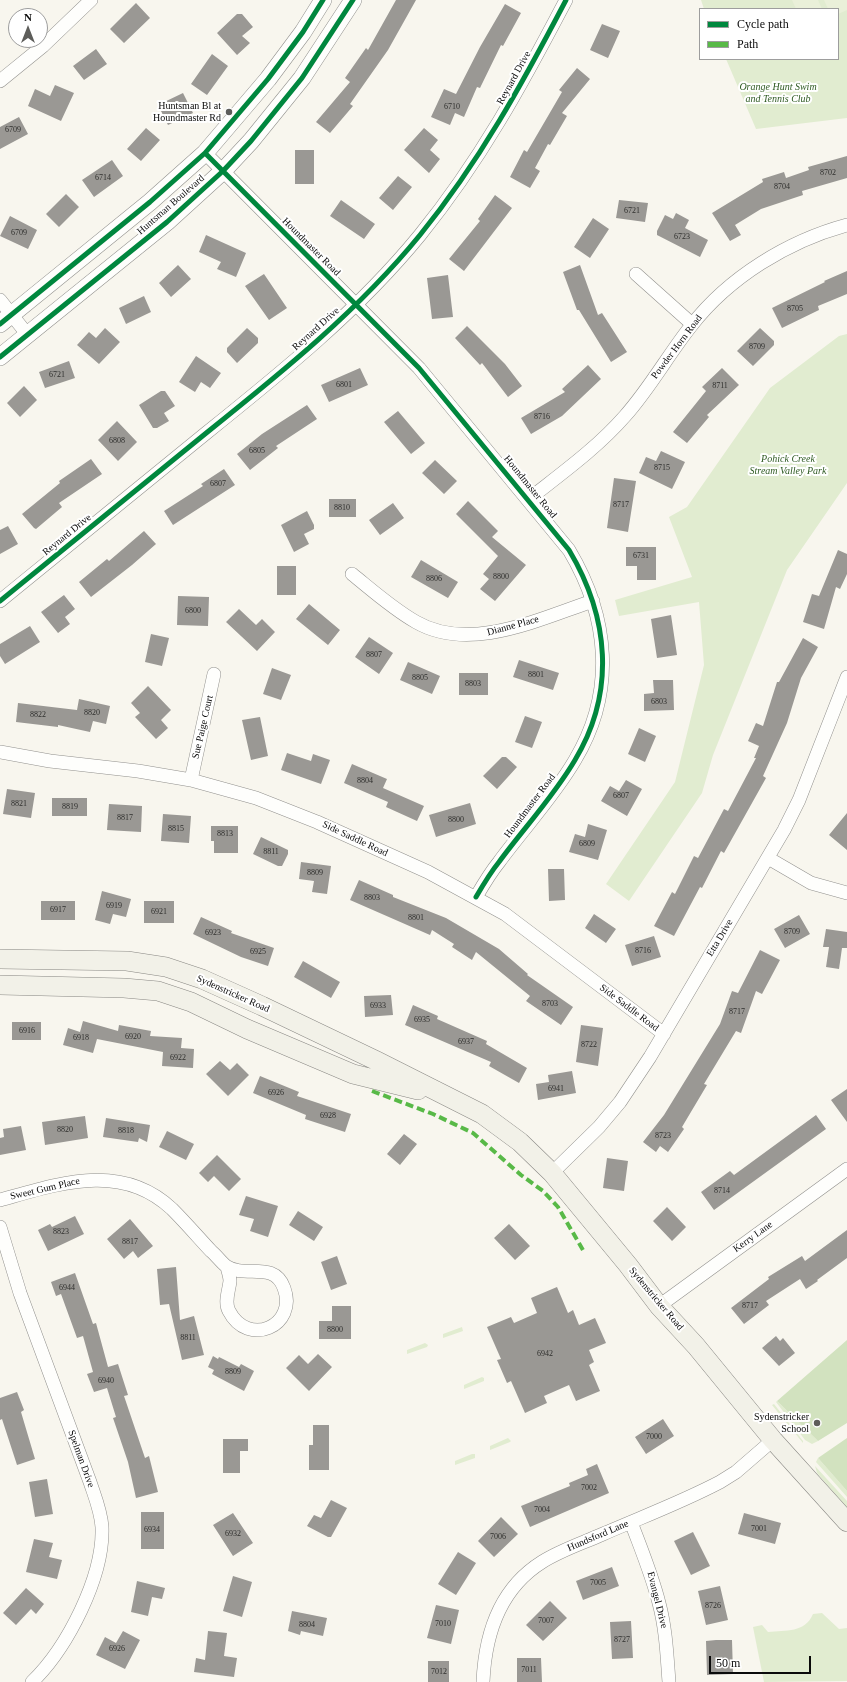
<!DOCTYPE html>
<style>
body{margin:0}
#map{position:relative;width:847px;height:1682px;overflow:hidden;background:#f8f6ee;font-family:"Times New Roman",serif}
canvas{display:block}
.legend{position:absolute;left:699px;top:8px;width:140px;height:52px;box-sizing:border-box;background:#fff;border:1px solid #9d9d9d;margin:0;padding:5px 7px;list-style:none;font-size:12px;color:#0a0a0a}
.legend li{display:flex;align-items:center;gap:8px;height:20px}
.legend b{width:20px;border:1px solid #9d9d9d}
.north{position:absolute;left:8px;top:8px;width:40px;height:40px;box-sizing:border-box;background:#fff;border:1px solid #9d9d9d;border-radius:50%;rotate:0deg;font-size:11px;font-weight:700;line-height:16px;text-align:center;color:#0a0a0a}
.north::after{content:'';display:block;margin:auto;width:14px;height:18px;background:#5d5d5a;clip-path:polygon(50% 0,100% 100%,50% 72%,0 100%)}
.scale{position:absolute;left:709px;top:1656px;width:102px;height:18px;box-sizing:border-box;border:2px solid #0a0a0a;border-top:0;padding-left:5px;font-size:12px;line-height:14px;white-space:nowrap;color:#0a0a0a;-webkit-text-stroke:3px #fff;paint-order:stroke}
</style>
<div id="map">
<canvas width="847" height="1682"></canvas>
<ul class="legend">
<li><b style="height:5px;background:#00873e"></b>Cycle path</li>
<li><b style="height:5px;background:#58b947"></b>Path</li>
</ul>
<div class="north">N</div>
<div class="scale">50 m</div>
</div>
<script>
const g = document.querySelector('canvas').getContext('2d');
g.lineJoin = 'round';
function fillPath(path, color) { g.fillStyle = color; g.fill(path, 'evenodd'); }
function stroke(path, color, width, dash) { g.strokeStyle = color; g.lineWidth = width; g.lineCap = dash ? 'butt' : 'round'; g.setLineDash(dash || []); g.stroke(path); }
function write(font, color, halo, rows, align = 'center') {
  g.font = font + ' "Times New Roman",serif'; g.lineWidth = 4; g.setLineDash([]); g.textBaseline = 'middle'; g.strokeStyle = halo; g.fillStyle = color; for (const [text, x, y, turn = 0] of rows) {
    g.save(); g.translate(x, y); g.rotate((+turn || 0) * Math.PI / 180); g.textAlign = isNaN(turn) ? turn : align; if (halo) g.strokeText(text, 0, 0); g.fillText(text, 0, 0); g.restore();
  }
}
fillPath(new Path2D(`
 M701,0H847V118L756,129L726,59H838V9H704Z
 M847,334V483L787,570L713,755L702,793L629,901L606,884L675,782L704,665L699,602L619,616L615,600L692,577L669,517L687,507L770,388L839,336Z
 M462,1327L463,1331L443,1338V1334Z
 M425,1343L428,1345L427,1347L407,1354V1350Z
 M482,1377L484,1378V1381L464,1389V1385Z
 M777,1401L818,1441L812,1444L805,1440L776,1402Z
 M774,1404L803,1441V1443L772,1405Z
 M508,1438L511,1441L510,1442L490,1450V1446Z
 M472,1454H475V1458L455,1465V1461Z
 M818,1458L847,1491V1497L816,1462Z
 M815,1466L847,1501V1508L817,1473Z
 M822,1613L839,1629L847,1628V1681L764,1682L753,1627L762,1625L768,1632C786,1630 805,1633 813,1614Z`), '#e1ecd0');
fillPath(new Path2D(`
 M847,1340V1423L818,1441L777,1401Z
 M847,1438V1491L818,1458Z`), '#d2e2bf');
fillPath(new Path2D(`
 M792,0H818L822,9H796Z
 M824,0H847V10L838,14V9H828Z`), '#eaf0d9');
fillPath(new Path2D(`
 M396,0H416L388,50L350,104L353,106L330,133L316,122L350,82L345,78L366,48L368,50Z
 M136,3L150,18L124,43L110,29Z
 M505,4L521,13L503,46L501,45L480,88L477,87L464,117L455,113L450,125L431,117L444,89L456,94L480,47Z
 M237,14H242L253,27L242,36L250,43L237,55L217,33Z
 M602,24L620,31L608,58L590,50Z
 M96,49L107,64L84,80L73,66Z
 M212,54L228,66L207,95L191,84Z
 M577,68L590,79L562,113L567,116L550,145L548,144L535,168L540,171L530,188L510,177L524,150L527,152L562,92L559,90Z
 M55,85L74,93L61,121L28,106L35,89L50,96Z
 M183,93L193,113L168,125L158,105Z
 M19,117L28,134L0,149V127Z
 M146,128L160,140L141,161L127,149Z
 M424,128L438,140L430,150L440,159L429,173L404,150Z
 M295,150H314V184H295Z
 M847,156V178L802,191L803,195L761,209L735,225L741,235L730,241L712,213L763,182L762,179L784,172L786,178L809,170L808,167Z
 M112,160L123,176L94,197L82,180Z
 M398,176L412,187L393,210L379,198Z
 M66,194L79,207L59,227L46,214Z
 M495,195L512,208L464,271L449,259L480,221L478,219Z
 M341,200L375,224L364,239L330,216Z
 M619,200L648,203L645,222L616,218Z
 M676,213L689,220L685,228L708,240L700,257L657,235V231L665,215L673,219Z
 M10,216L37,230L28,249L0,236Z
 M593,218L609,229L590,258L574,247Z
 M206,235L246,253L236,277L217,269L221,262L199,252Z
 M178,265L191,279L171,297L159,283Z
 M580,265L598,315L602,313L627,352L611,362L579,310H577L563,272Z
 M847,271V294L818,306L819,310L782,328L772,308L825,282L824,281Z
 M264,274L287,308L269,320L245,286Z
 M448,275L453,317L432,319L427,278Z
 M144,296L151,312L126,324L119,308Z
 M467,326L505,364L522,386L508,397L482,363L480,365L455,338Z
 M105,328L120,342L99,364L77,345L89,332L96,338Z
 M247,328L258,338V343L237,363L227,352V348Z
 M760,328L774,341V345L753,366L737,351Z
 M196,356L221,373L210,388L201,382L195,392L179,382Z
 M69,361L75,378L45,388L39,372Z
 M588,365L601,379L562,416L531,434L521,418L565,392L562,389Z
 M360,368L368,385L329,402L321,385Z
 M722,368L739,385L707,415L709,417L687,443L673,432L706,391L702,387Z
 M24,386L37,400L20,417L7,403Z
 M161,391H165L175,406L164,413L169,421L157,428H153L139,405Z
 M307,405L317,419L276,446L278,448L250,470L237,454L262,434Z
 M398,411L425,443L411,454L384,422Z
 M117,421L137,442L118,461L98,440Z
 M661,451L685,462L672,489L639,473L646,457L656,461Z
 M91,459L102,474L59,503L62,507L36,529L34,528L22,514L60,483L59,481Z
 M435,460L457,481L444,494L422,473Z
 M224,469L235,485L173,525L164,511L203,486L201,484Z
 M614,478L636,481L628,532L607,528Z
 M329,499H356V517H329Z
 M468,501L498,531L492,537L526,565L495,601L480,589L489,579L483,574L498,556L456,514Z
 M393,503L404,518L380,535L369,520Z
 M307,511L314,525V529L304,534L309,544L294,552L281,525Z
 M8,526L18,544L0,554V530Z
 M144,531L156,544L132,565L91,597L79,582L107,559L109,561Z
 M626,547H656V580H637V566H626Z
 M838,550L847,554V574L840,589L836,587L824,629L803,622L812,594L819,596Z
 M421,560L458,582L448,598L411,577Z
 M277,566H296V595H277Z
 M64,595L75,609L65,617L70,624L58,633L41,612Z
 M178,596L209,597L208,626L177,625Z
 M309,604L340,630L328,645L296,619Z
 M239,609L256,625L262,619L275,632L257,651L226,622Z
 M671,615L677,655L657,658L651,619Z
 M30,626L40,642L5,664L0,656V644Z
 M151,634L169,638L162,666L145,662Z
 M369,637L393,653L379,674L355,657Z
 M803,638L818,647L801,678L787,723L763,776L766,778L724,853L721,851L702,888L700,887L674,936L654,926L672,892L675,894L694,856L698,858L724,809L728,811L756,758H754L759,746L748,741L756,723L763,726L777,682H779Z
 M519,660L559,673L553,690L513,677Z
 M408,662L440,676L432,694L400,680Z
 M272,668L291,675L281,700L263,694Z
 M459,673H488V695H459Z
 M653,680H673L674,710L644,711V694L654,693Z
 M148,686L171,710L161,720L168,728L156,739L135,717L140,713L131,703Z
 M79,699L110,706L106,724L93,721L90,732L58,725V727L16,722L18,703L77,710Z
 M525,716L542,722L532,748L515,742Z
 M260,717L268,756L251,760L242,720Z
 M639,728L656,736L645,762L628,754Z
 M287,753L311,761L313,754L330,760L321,784L281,770Z
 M502,757H506L517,767L497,789L483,776Z
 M352,764L387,779L383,788L424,806L417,821L386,807L388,802L344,783Z
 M626,780L642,789L627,816L601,801L610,786L619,791Z
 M7,789L35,793L31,818L3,814Z
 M52,798H87V816H52Z
 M470,803L476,824L436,837L429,815Z
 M109,804L142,806L141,832L107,830Z
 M847,813V850L829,835Z
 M163,814L191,816L189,843L161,841Z
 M588,824L607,830L598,860L569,852L575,834L585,837Z
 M211,826H238V853H214V841H211Z
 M261,837L288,850V854L282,866H278L253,854Z
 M301,862L331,866L327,894L312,892L314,881L299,879Z
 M548,869H564L565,900L549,901Z
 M359,880L393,895V897L446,918L499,949L528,974L527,975L573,1007L561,1025L526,1001L530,996L476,952L472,960L452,947L454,944L432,930L430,935L350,900Z
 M102,891L131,899L126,917L113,914L110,924L95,920Z
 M41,901H75V920H41Z
 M144,901H174V923H144Z
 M594,914L616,929L606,943L585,928Z
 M799,915L810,934L785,948L774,929Z
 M201,917L232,931L231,933L274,948L268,966L241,957L193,934Z
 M826,929L847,932V948H842L839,969L826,967L829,947H823Z
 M654,936L661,957L632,966L625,945Z
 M760,950L780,960L762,994L756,991L741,1033L736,1031L704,1084L707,1085L682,1127L684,1129L668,1152L660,1146L656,1152L643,1142L664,1115L720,1024L732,991L738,993Z
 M303,961L340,982L331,998L294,977Z
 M391,995L393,1015L365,1017L364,996Z
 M413,1005L438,1016L437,1019L487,1041L486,1044L527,1068L519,1083L489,1066L491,1062L405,1025Z
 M83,1021L118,1031L119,1025L151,1031L150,1036L182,1038L181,1048L194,1049L193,1068L162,1066L163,1052L97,1039L93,1053L63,1045L68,1028L80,1032Z
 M12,1022H41V1040H12Z
 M581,1025L603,1028L598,1066L576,1062Z
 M220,1061L230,1070L237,1063L249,1075L228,1096L206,1074Z
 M572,1071L576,1093L538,1100L536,1084L549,1082L548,1075Z
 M260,1076L299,1092L297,1096L351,1114L345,1132L305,1119L306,1115L253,1093Z
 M847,1089V1122L831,1100Z
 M816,1115L826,1129L714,1210L701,1192L730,1171L734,1175Z
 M85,1116L88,1138L45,1145L42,1122Z
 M106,1118L150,1125L147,1142L139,1138L138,1142L103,1137Z
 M21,1126L26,1150L0,1155V1138L4,1137L3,1129Z
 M167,1131L194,1144L186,1160L159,1147Z
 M404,1134L417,1144L400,1165L387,1154Z
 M217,1155L241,1179L229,1191L214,1176L208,1182L199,1173Z
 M607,1158L628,1161L624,1191L603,1188Z
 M246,1196L278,1206L268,1237L250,1231L254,1219L239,1215Z
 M667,1207L686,1227L672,1241L653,1221Z
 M298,1211L323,1227L314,1241L289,1225Z
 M75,1216L84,1234L48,1251L38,1230L50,1224L52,1227Z
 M130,1219L153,1246L138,1258L133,1251L124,1259L107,1239Z
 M509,1224L530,1246L515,1260L494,1238Z
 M847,1230V1258L817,1280L818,1281L806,1289L800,1279L766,1301L769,1305L744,1324L731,1308L769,1279L768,1277L802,1256L805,1261Z
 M337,1256L347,1284L331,1290L321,1262Z
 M176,1267L180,1320L194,1316L204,1355L182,1360L169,1304L160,1305L157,1269Z
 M75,1273L93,1324L96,1323L108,1367L118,1364L128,1395L124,1396L145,1458L149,1456L158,1492L136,1498L128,1462L113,1418L116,1417L107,1388L94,1392L87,1374L93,1372L83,1336L77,1338L61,1294L56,1296L51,1282Z
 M557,1287L568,1313L573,1310L579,1325L595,1318L606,1343L589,1350L594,1362L589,1365L600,1391L576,1401L569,1385L544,1396L547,1403L525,1413L511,1381L507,1383L497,1360L501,1359L487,1327L511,1317L514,1323L537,1313L531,1298Z
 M332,1306H351V1339H319V1321H332Z
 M776,1336L780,1341L783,1338L795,1353L779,1366L762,1348Z
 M318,1354L332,1367L309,1391L286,1368L299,1355L308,1364Z
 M213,1356L218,1359L219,1357L239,1367L241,1364L254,1371L244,1391L212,1374L214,1370L208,1367Z
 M17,1392L24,1410L21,1412L35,1459L17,1465L2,1419L0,1420V1398Z
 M663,1419L674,1436L646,1454L635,1437Z
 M313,1425H329V1470H309V1445H313Z
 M223,1439H248V1451H240V1473H223Z
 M597,1464L609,1493L530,1527L521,1506L570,1486L569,1483L588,1475L586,1469Z
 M47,1479L53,1514L35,1517L29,1482Z
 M331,1500L347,1508L331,1537H328L307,1526L314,1515L321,1518Z
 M141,1512H164V1549H141Z
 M233,1513L253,1543L233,1556L213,1525Z
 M744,1513L781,1523L775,1544L738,1534Z
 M501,1517L518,1534L494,1557L478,1541Z
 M693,1532L710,1566L691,1575L674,1541Z
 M34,1539L53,1543L49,1557L62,1560L57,1579L26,1572Z
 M458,1552L476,1563L456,1595L438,1584Z
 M612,1567L619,1586L583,1600L576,1581Z
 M233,1576L252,1582L242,1617L223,1611Z
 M137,1581L165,1588L162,1599L152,1597L148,1616L131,1612Z
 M720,1586L728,1620L706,1625L698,1591Z
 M26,1588L44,1604L36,1614L31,1609L16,1625L3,1613Z
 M550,1601L567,1618L543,1641L526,1625Z
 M436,1605L459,1610L451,1644L427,1638Z
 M292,1611L327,1618L323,1636L301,1631L300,1635L288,1631Z
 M631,1621L633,1658L612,1659L610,1622Z
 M123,1631L140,1640L125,1669L96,1655L105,1637L116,1643Z
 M208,1631L227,1633L224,1656L237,1658L234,1677L194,1672L196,1658L205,1660Z
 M716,1640H732L733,1674L707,1675L706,1641Z
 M517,1658H541L542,1682H517Z
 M428,1661H449V1682H428Z`), '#9a9894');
const minor = new Path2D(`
 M0,81L43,46L91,0
 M205,153L419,368L569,550C609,617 616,692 575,760C554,796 524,828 499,862C490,873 483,885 476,897
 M636,274L692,324
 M0,300L27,334
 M529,499C562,473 597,448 625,416C650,388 668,355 691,326C729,277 788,241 847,225
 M352,574C373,591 393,609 416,622C470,653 539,619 593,601
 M0,601C68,545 137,490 205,434C281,373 358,311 420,235C480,161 522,84 566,0
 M0,752L50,761L138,771L191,780L256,798L317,822L428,872L505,914L664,1034
 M191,780L214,674
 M768,858L811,883L847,893
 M552,1173L599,1127L620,1102L650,1057L784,830L799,800L847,677
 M0,1200C58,1184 121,1161 172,1209C185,1222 198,1237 211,1251C216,1255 221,1262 226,1266C245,1279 274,1260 284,1288C298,1326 248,1348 229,1311C224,1302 229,1291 230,1281C230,1277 228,1271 227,1267
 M0,1227L20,1293L90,1482C95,1497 101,1511 102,1527C104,1577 67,1648 32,1682
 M659,1306L847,1169
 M631,1522C641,1549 652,1575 659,1603C666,1629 667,1656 669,1682
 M483,1682C485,1634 499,1589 542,1562C561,1550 583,1543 603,1534C642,1517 682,1502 720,1482L736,1472L773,1440`);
const tertiary = new Path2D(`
 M0,324L150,202L205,153L268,79L303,32L323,0
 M0,357L167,222L223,171L251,141L302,78L353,0`);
const secondary = new Path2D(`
 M0,959L127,961L166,967L202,979L262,1006L377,1061L482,1114L520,1142L552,1173L628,1265L659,1306L696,1346L773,1440L847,1522
 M0,985L124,988L158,991L191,1002L247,1029L353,1074L418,1090`);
stroke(minor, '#91908d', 14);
stroke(tertiary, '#91908d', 18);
stroke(secondary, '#888783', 20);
stroke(minor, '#fefefc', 13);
stroke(tertiary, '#fefefc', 17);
stroke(secondary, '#f2f1e8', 19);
stroke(new Path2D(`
 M372,1091L433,1114L473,1133L521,1175L543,1191L558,1207L583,1250`), '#58b947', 4, [8, 4]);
stroke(new Path2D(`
 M205,153L419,368L569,550C609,617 616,692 575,760C554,796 524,828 499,862C490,873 483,885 476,897
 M0,324L150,202L205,153L268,79L303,32L323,0
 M0,357L167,222L223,171L251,141L302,78L353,0
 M0,601C68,545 137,490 205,434C281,373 358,311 420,235C480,161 522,84 566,0`), '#00873e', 5);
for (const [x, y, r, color] of [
 [229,112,4,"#5d5d5a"],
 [817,1423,4,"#5d5d5a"]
]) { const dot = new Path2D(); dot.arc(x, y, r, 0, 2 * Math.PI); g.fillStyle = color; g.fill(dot); stroke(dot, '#fff', 1.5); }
write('8px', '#2e2e2c', null, [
 ["6710",452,107],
 ["6709",13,130],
 ["8702",828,173],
 ["6714",103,178],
 ["8704",782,187],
 ["6721",632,211],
 ["6709",19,233],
 ["6723",682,237],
 ["8705",795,309],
 ["8709",757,347],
 ["6721",57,375],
 ["6801",344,385],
 ["8711",720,386],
 ["8716",542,417],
 ["6808",117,441],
 ["6805",257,451],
 ["8715",662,468],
 ["6807",218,484],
 ["8717",621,505],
 ["8810",342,508],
 ["6731",641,556],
 ["8800",501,577],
 ["8806",434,579],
 ["6800",193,611],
 ["8807",374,655],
 ["8801",536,675],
 ["8805",420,678],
 ["8803",473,684],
 ["6803",659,702],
 ["8820",92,713],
 ["8822",38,715],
 ["8804",365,781],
 ["6807",621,796],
 ["8821",19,804],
 ["8819",70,807],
 ["8817",125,818],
 ["8800",456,820],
 ["8815",176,829],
 ["8813",225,834],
 ["6809",587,844],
 ["8811",271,852],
 ["8809",315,873],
 ["8803",372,898],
 ["6919",114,906],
 ["6917",58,910],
 ["6921",159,912],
 ["8801",416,918],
 ["8709",792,932],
 ["6923",213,933],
 ["8716",643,951],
 ["6925",258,952],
 ["8703",550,1004],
 ["6933",378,1006],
 ["8717",737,1012],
 ["6935",422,1020],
 ["6916",27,1031],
 ["6920",133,1037],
 ["6918",81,1038],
 ["6937",466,1042],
 ["8722",589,1045],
 ["6922",178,1058],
 ["6941",556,1089],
 ["6926",276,1093],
 ["6928",328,1116],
 ["8820",65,1130],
 ["8818",126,1131],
 ["8723",663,1136],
 ["8714",722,1191],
 ["8823",61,1232],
 ["8817",130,1242],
 ["6944",67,1288],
 ["8717",750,1306],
 ["8800",335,1330],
 ["8811",188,1338],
 ["6942",545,1354],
 ["8809",233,1372],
 ["6940",106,1381],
 ["7000",654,1437],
 ["7002",589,1488],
 ["7004",542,1510],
 ["7001",759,1529],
 ["6934",152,1530],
 ["6932",233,1534],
 ["7006",498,1537],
 ["7005",598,1583],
 ["8726",713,1606],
 ["7007",546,1621],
 ["7010",443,1624],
 ["8804",307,1625],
 ["8727",622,1640],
 ["6926",117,1649],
 ["7011",529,1670],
 ["7012",439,1672]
]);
write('10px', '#0a0a0a', '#fff', [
 ["Reynard Drive",514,78,-61],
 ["Huntsman Boulevard",171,205,-41],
 ["Houndmaster Road",311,247,45],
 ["Reynard Drive",316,329,-42],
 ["Powder Horn Road",677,347,-53],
 ["Houndmaster Road",530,487,51],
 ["Reynard Drive",67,535,-39],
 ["Dianne Place",513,626,-15],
 ["Sue Paige Court",203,727,-77],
 ["Houndmaster Road",530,806,-53],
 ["Side Saddle Road",355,839,25],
 ["Etta Drive",720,938,-59],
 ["Sydenstricker Road",233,994,24],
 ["Side Saddle Road",629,1008,37],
 ["Sweet Gum Place",45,1189,-13],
 ["Kerry Lane",753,1237,-36],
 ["Sydenstricker Road",656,1299,50],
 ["Spelman Drive",81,1459,70],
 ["Hundsford Lane",598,1536,-23],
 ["Evangel Drive",657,1600,76]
]);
write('italic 10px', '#2e5a22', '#fff', [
 ["Orange Hunt Swim",778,87],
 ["and Tennis Club",778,99],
 ["Pohick Creek",788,459],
 ["Stream Valley Park",788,471]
]);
write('10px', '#0a0a0a', '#fff', [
 ["Huntsman Bl at",221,106],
 ["Houndmaster Rd",221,118],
 ["Sydenstricker",809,1417],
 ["School",809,1429]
], 'right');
</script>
